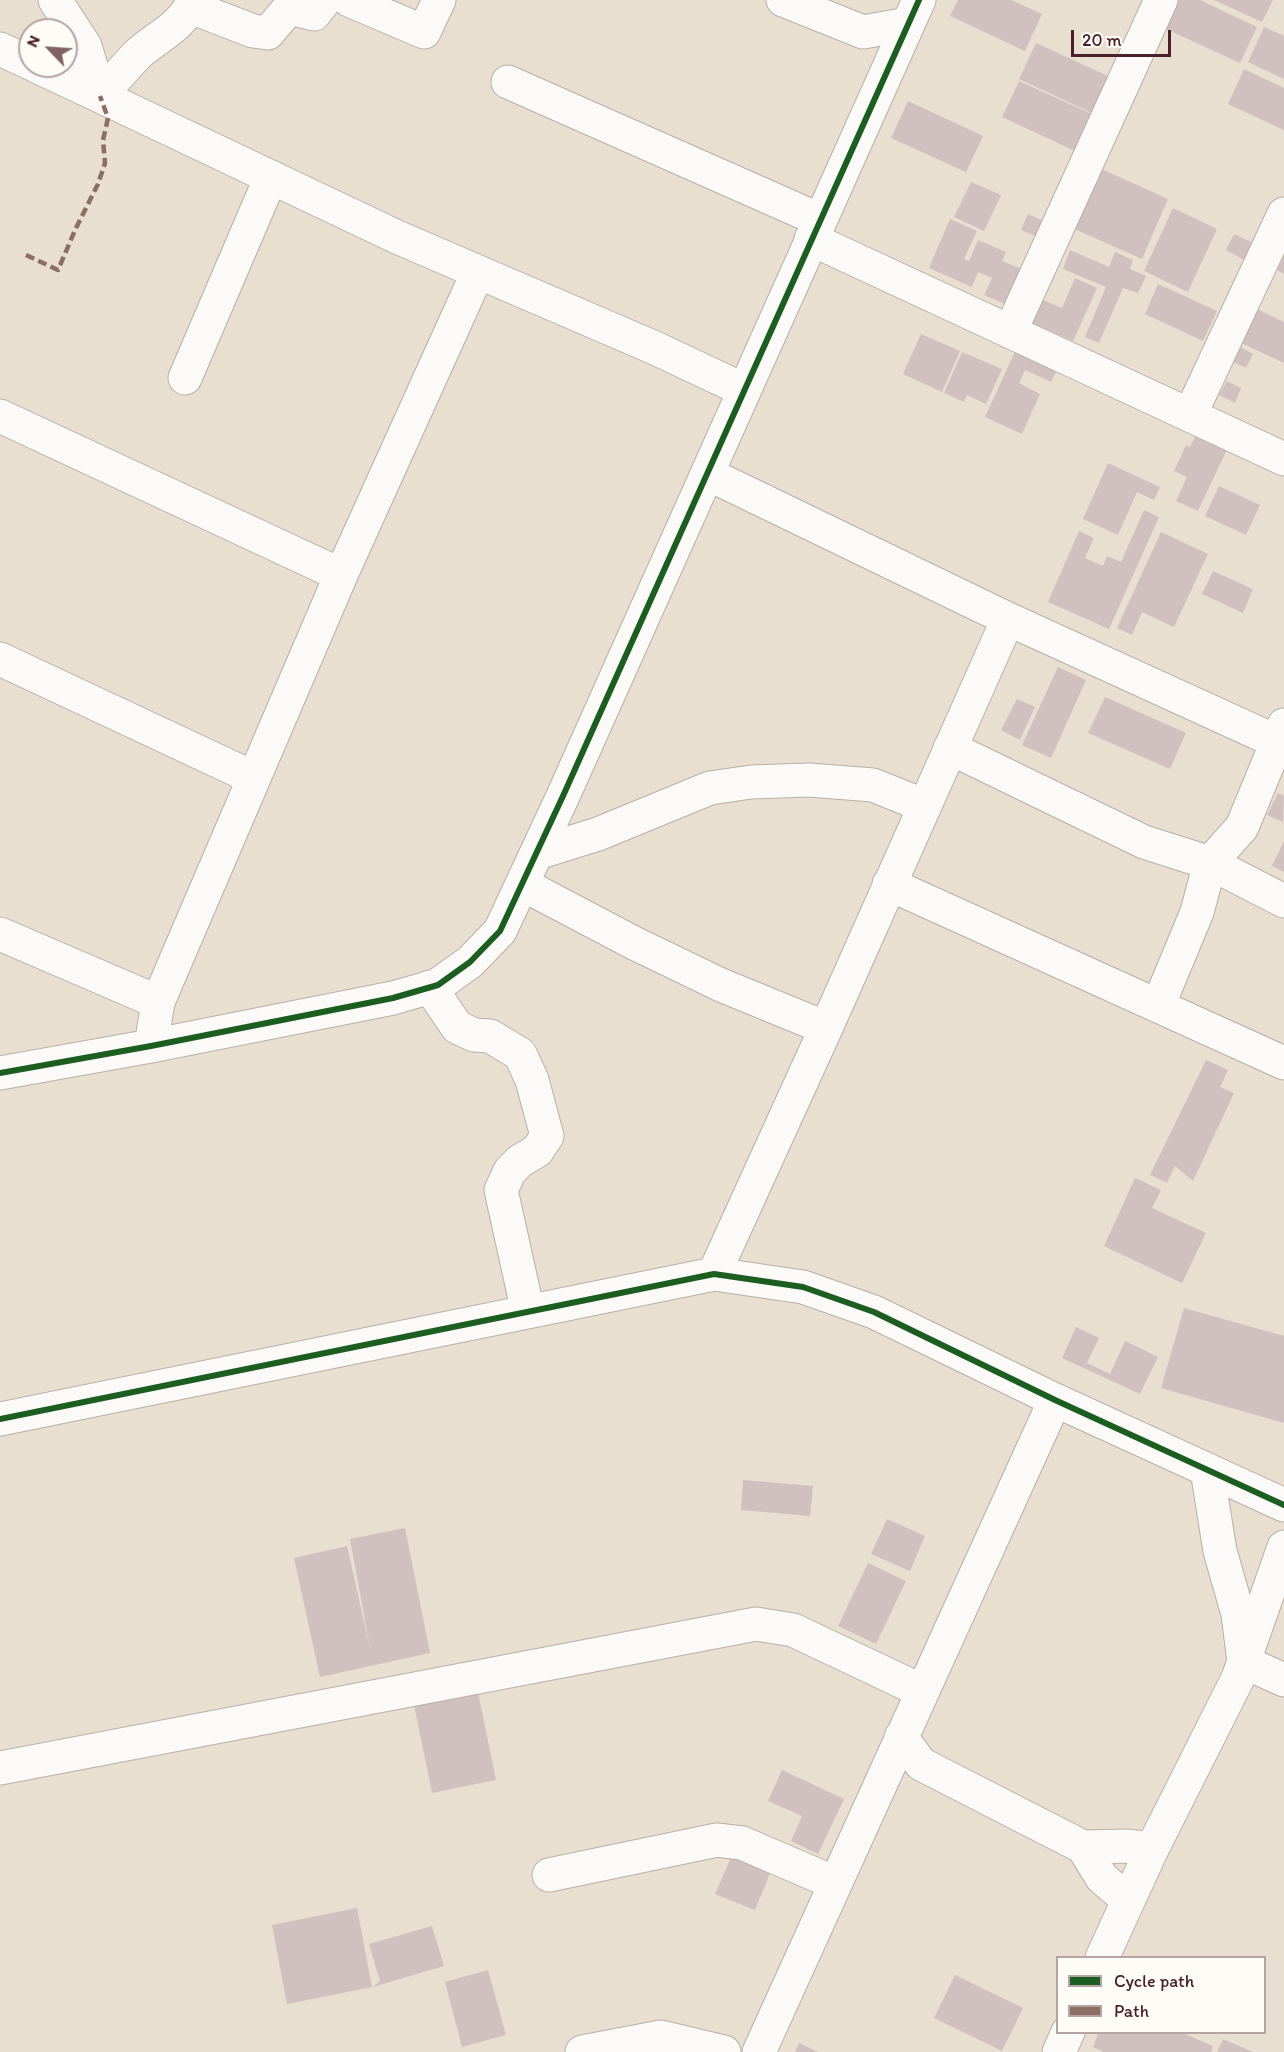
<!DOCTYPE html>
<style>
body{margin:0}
#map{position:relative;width:1284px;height:2052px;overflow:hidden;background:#e8dfd0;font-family:Itim,sans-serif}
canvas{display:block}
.legend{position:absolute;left:1056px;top:1956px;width:210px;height:78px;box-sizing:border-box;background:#fdfcf7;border:2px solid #b5a4a5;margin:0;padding:8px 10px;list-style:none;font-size:18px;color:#4a1f2b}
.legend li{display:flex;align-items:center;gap:12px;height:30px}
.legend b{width:30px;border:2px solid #b5a4a5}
.north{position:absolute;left:18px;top:18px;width:60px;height:60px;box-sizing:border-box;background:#fdfcf7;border:2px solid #b5a4a5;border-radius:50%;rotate:295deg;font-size:16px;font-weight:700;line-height:24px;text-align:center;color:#4a1f2b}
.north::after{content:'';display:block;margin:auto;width:21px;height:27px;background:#816265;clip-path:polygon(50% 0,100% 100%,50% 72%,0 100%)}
.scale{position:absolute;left:1071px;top:30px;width:100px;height:27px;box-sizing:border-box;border:3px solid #4a1f2b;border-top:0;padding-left:8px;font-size:18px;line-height:21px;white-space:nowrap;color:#4a1f2b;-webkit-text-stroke:4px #fdfcf7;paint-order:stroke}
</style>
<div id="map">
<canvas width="1284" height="2052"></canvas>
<ul class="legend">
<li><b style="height:8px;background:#1b5e20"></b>Cycle path</li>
<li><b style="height:8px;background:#8d6e63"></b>Path</li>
</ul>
<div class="north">N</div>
<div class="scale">20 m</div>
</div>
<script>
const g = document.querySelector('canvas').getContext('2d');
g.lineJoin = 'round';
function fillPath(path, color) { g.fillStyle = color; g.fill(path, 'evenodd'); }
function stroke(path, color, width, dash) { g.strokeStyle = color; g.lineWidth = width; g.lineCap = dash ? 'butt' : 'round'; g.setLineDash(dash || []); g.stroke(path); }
fillPath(new Path2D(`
 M958,0H1011L1042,14L1025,51L950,16Z
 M1179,0H1200L1257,27L1240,63L1166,29Z
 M1214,0H1273L1262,22Z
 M1264,27L1284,36V79L1248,62Z
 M1036,43L1110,77L1094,114L1019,79Z
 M1244,69L1284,88V130L1228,104Z
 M1019,81L1094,115L1077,152L1002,117Z
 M908,101L983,136L966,172L891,138Z
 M1097,167L1168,199L1142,259L1070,227Z
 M971,182L1001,195L984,231L954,217Z
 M1173,208L1217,229L1188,292L1144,271Z
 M1028,214L1043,221L1036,236L1021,230Z
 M950,219L977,231L964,259L969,261L978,240L1006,252L1002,261L1022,269L1007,305L984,295L992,278L978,272L972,287L929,268Z
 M1234,234L1253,243L1244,260L1226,250Z
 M1070,250L1109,267L1115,252L1133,260L1130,269L1146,276L1138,293L1123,288L1099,343L1085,337L1106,287L1063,269Z
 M1284,255V274L1277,270Z
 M1075,278L1097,288L1073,341L1032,323L1043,300L1062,308Z
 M1158,284L1217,311L1203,341L1145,314Z
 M1255,308L1284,322V363L1239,342Z
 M921,334L960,351L942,392L903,374Z
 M1018,345L1060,364L1051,382L1025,370L1019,383L1040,394L1022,434L985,417Z
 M1239,346L1253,354L1246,368L1231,361Z
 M962,352L1002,369L986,404L967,395L964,402L944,393Z
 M1227,381L1241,388L1235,403L1219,395Z
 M1200,427L1231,441L1198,511L1176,501L1187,477L1174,471L1186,445L1190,447Z
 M1108,463L1160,487L1154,500L1137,492L1118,535L1083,519Z
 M1219,486L1260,505L1246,535L1205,516Z
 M1144,510L1159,517L1109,629L1048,602L1079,531L1094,538L1085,558L1103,566L1107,556L1121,562Z
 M1161,532L1208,554L1174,627L1142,612L1132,635L1117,628Z
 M1213,571L1253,589L1243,613L1202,594Z
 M1058,667L1086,680L1051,758L1022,745Z
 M1105,697L1186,733L1170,769L1088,733Z
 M1017,699L1035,707L1020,740L1001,730Z
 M1278,793L1284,796L1283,822L1267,815Z
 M1284,841V872L1272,866Z
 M1206,1060L1228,1070L1220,1087L1234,1093L1193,1181L1175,1166L1167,1183L1150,1175Z
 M1135,1178L1161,1190L1152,1208L1206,1233L1182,1283L1104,1246Z
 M1184,1308L1284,1336V1423L1161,1388Z
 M1076,1327L1099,1338L1087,1363L1110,1374L1125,1341L1158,1357L1140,1394L1062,1358Z
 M743,1480L813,1486L810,1516L741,1510Z
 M887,1519L925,1536L910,1571L871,1554Z
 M405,1528L430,1653L320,1677L294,1558L347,1546L370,1648L350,1539Z
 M868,1563L906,1581L876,1644L838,1626Z
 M478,1692L496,1780L432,1793L414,1705Z
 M782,1770L844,1799L818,1854L791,1841L802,1816L768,1801Z
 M732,1855L771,1871L755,1910L715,1894Z
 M357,1908L372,1987L287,2004L272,1925Z
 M432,1926L444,1966L373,1987L380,1981L369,1944Z
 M488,1970L506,2035L462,2047L445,1982Z
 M955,1975L1023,2008L1002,2051L934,2018Z
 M1099,2032H1180L1213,2046L1211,2052H1104L1093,2047Z
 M1223,2039L1253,2052H1217Z
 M799,2043L818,2052H795Z`), '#d0c0bf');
const minor = new Path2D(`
 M194,0C181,28 159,35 138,54C125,67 113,82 100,96L397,237L655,348L744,390
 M349,0L424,32L439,0
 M783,0L863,32L908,24
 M191,7L253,31L268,33L289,8L314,14L325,0
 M0,49L30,63
 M36,66L100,96L85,46L55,0
 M508,82L820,220
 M811,239L1284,459
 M1010,332L1161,0
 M185,378L271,177
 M1190,415L1284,214
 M0,416L341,575
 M708,474L1008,619L1284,745
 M0,659L254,778
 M950,748L1144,842L1210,863L1284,901
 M537,853L598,834L710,788L751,782L809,780L873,785L925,806
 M522,884L634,943L721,985L826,1028
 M889,884L1284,1063
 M0,934L158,1002
 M430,987L457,1027L474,1035L490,1036L520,1054L532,1080L547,1136L537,1151L520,1161L510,1171L501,1190L528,1312
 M1158,1006L1197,912L1210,863L1242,827L1284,725
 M151,1046L158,1002L341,575L478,272
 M0,1073L151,1046L393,998L438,985L470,962L500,931L563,796L919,0
 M714,1274L826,1028L1008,619
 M0,1419L714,1274L803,1287L874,1312L1055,1400L1284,1505
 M1207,1470L1220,1551L1238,1614L1244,1662L1284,1680
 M901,1737L921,1764L1083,1847L1102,1878L1128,1900
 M0,1768L756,1624L793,1630L922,1691
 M1083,1847L1129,1846L1152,1849
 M549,1875L717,1840L742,1843L835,1883
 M1102,1958L1152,1849L1238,1678L1284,1547
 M582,2052L661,2037L724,2052
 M759,2052L1055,1400
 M1059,2052L1068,2032`);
stroke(minor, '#b9afa6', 35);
stroke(minor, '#fcfaf8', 33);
stroke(new Path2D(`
 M26,255L58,270L76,228L98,184L105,163L103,140L108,118L100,96`), '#8d6e63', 4.5, [9, 4.5]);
stroke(new Path2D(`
 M0,1073L151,1046L393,998L438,985L470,962L500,931L563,796L919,0
 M0,1419L714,1274L803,1287L874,1312L1055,1400L1284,1505`), '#1b5e20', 6);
</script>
